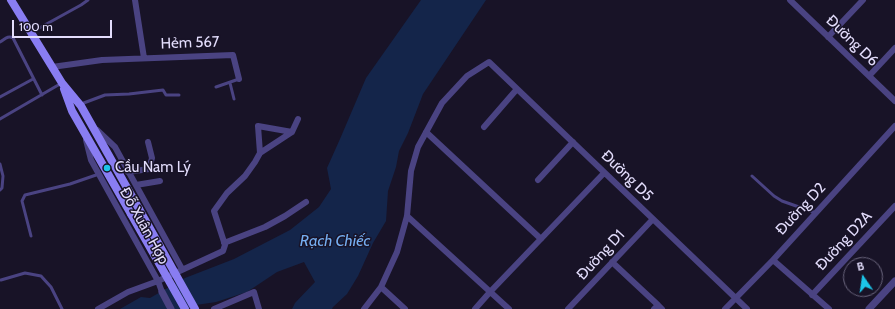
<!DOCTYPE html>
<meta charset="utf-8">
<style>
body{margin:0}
#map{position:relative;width:895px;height:309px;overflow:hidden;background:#181327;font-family:Cabin,sans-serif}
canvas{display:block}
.north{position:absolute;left:843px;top:257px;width:40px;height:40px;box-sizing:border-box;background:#181327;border:1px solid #69647c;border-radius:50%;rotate:347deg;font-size:11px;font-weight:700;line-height:16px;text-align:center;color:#e3ddfc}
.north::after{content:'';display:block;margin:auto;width:14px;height:18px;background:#1cc5e9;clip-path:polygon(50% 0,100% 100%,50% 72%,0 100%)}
.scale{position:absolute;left:12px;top:20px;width:100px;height:18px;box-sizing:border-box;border:2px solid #e3ddfc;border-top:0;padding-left:5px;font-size:12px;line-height:14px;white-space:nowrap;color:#e3ddfc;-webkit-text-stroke:3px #181327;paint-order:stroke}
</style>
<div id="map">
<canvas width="895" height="309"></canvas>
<div class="north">B</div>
<div class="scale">100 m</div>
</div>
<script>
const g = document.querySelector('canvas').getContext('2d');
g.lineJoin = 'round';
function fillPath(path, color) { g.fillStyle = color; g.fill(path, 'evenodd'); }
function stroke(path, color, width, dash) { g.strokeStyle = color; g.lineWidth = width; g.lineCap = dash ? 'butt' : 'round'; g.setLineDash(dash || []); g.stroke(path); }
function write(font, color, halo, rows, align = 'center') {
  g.font = font + ' Cabin,sans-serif'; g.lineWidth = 3; g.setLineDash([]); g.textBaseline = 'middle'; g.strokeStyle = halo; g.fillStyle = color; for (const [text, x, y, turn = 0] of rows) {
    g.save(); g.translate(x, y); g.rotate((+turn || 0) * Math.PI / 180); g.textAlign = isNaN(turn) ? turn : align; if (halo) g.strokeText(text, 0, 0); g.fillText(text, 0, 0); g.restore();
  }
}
fillPath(new Path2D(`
 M421,0H486L423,94L408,133L399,151L396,167L388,191L386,221L373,243L358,276L347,294L333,307L332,309H292L295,303L315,282L304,262L277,272L247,292L216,302L196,305L188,309H120L141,297L150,298L185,278L234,259L290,230L319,207L331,189L327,168L340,139L366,78Z`), '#14254a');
stroke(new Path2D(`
 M32,32L81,5L88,0
 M0,42C5,39 8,35 13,38L42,95
 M230,83L234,99
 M216,87L239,79
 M0,97L33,79
 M81,104L105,95L129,94L163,90L166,95H179
 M0,119L60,84
 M0,164L3,176L2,188L0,190
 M752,176L774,196L782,201L816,213
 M31,236L22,201L25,195L70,184L99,174
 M1,280L25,273L41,276L51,287L62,309`), '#4a4382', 3);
stroke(new Path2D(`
 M135,0L144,58
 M790,0L895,101
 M828,37L863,0
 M52,67L102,60L233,55L239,79
 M869,76L895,48
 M484,127L517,89
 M97,130L115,147L182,269
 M426,132L541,239
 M86,140L91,160L158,281L162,292
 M260,153L292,132L298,119
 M128,172L149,169L152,158L148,142
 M538,180L573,142
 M136,185L160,181
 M407,216L509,309
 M224,243L265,227L285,216L306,202
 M773,260L829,309
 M612,262L658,305
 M381,287L405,309
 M812,295L895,206
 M98,309L128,292L158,281L223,251L225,245L214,211L227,193L245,176L255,162L260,153L258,126L292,132
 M214,309L254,292L259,309
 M364,309L381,287L397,252L407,216L411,171L418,147L442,103L467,76L489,62L747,309
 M475,309L490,292L604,173
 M568,309L653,219
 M654,309L658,305L662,309
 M725,309L773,260L895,126`), '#4a4382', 6);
stroke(new Path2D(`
 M162,292L171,309
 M869,309L895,281`), '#4a4382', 7);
stroke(new Path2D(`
 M11,0L62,83L81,106L139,209
 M64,89L72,111L131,214`), '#897df2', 8);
stroke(new Path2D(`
 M139,209L195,309
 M131,214L185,309`), '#897df2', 8);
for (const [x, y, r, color] of [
 [107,168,4,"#1cc5e9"]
]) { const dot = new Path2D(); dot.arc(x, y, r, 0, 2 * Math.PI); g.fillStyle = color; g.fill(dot); stroke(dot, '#181327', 1.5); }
write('15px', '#e3ddfc', '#181327', [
 ["Đường D6",852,41,44],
 ["Hẻm 567",190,43,-2],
 ["Đường D5",627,176,44],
 ["Đường D2",801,209,-47],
 ["Đỗ Xuân Hợp",144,226,61],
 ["Đường D2A",844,241,-47],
 ["Đường D1",601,255,-47]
]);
write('15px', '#e3ddfc', '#181327', [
 ["Cầu Nam Lý",115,168]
], 'left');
write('italic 16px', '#75aef1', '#181327', [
 ["Rạch Chiếc",335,241]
]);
</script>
